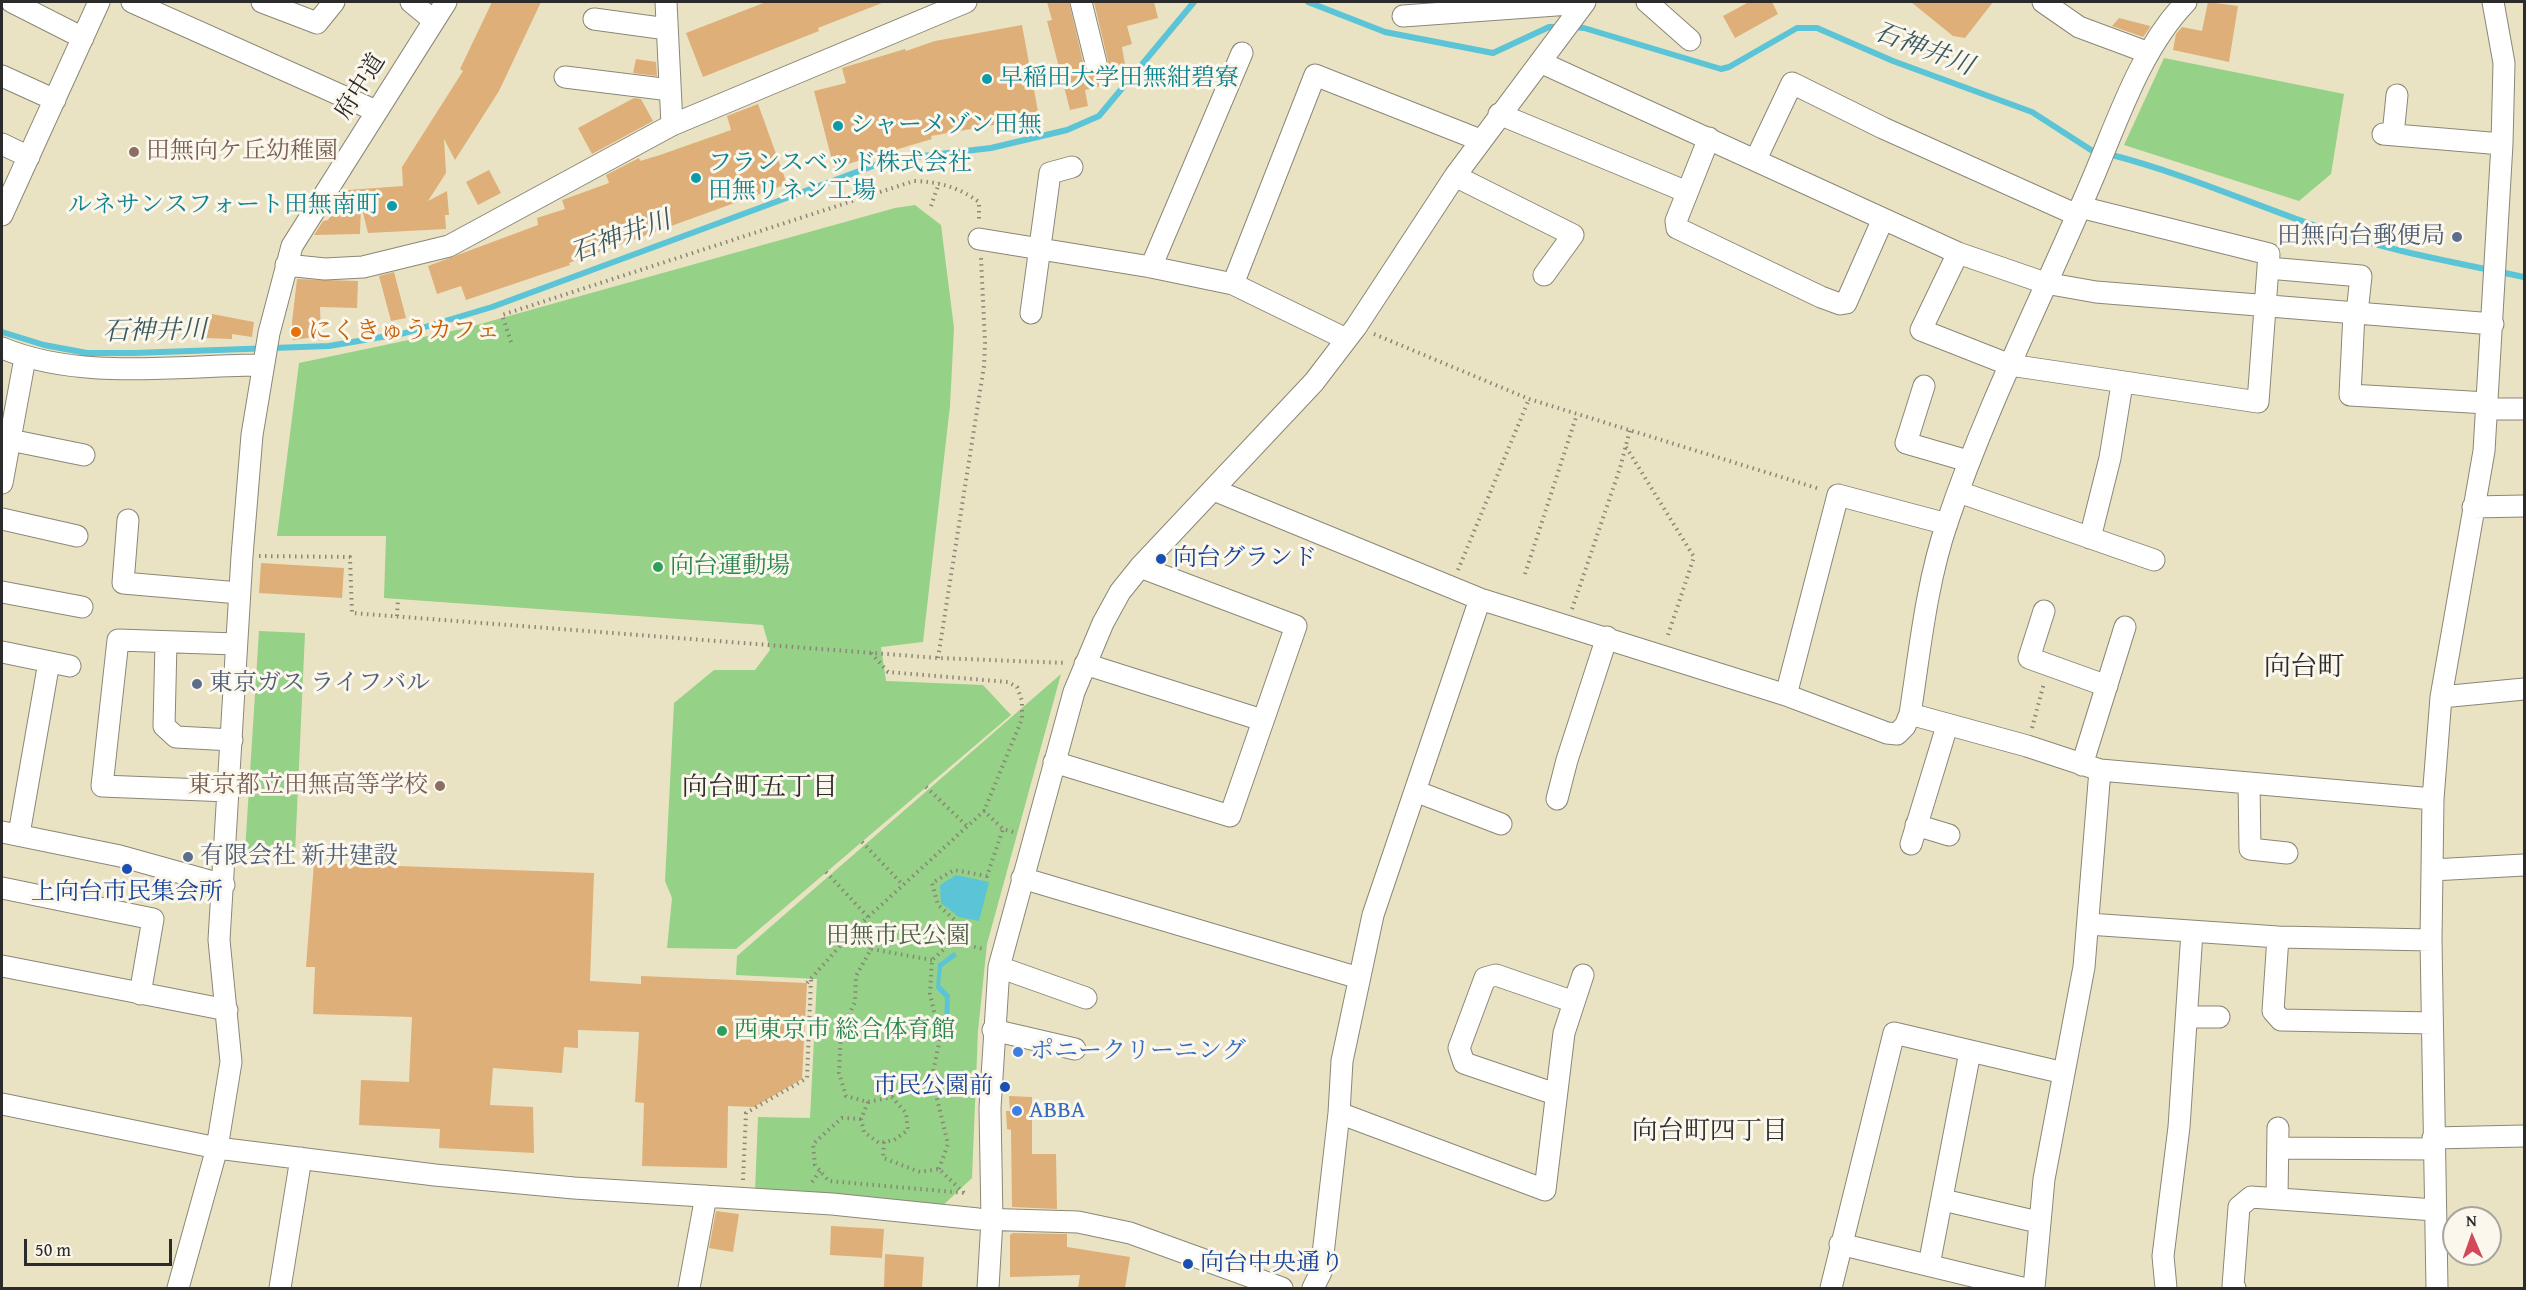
<!DOCTYPE html>
<meta charset="utf-8">
<style>
body{margin:0}
#map{position:relative;width:2526px;height:1290px;overflow:hidden;background:#eae3c3;font-family:"Gentium Book Plus",serif}
canvas{display:block}
.frame{position:absolute;inset:0;border:3px solid #2b2b2b;pointer-events:none}
.north{position:absolute;left:2442px;top:1206px;width:60px;height:60px;box-sizing:border-box;background:#fbf7ec;border:2px solid #a8a59f;border-radius:50%;rotate:358deg;font-size:16px;font-weight:700;line-height:24px;text-align:center;color:#2b2b2b}
.north::after{content:'';display:block;margin:auto;width:21px;height:27px;background:#d1495b;clip-path:polygon(50% 0,100% 100%,50% 72%,0 100%)}
.scale{position:absolute;left:24px;top:1239px;width:148px;height:27px;box-sizing:border-box;border:3px solid #2b2b2b;border-top:0;padding-left:8px;font-size:18px;line-height:21px;white-space:nowrap;color:#2b2b2b;-webkit-text-stroke:4px #fbf7ec;paint-order:stroke}
</style>
<div id="map">
<canvas width="2526" height="1290"></canvas>
<div class="frame"></div>
<div class="north">N</div>
<div class="scale">50 m</div>
</div>
<script>
const g = document.querySelector('canvas').getContext('2d');
g.lineJoin = 'round';
function fillPath(path, color) { g.fillStyle = color; g.fill(path, 'evenodd'); }
function stroke(path, color, width, dash) { g.strokeStyle = color; g.lineWidth = width; g.lineCap = dash ? 'butt' : 'round'; g.setLineDash(dash || []); g.stroke(path); }
function write(font, color, halo, rows, align = 'center') {
  g.font = font + ' "Gentium Book Plus","Noto Serif JP",serif'; g.lineWidth = 6; g.setLineDash([]); g.textBaseline = 'middle'; g.strokeStyle = halo; g.fillStyle = color; for (const [text, x, y, turn = 0] of rows) {
    g.save(); g.translate(x, y); g.rotate((+turn || 0) * Math.PI / 180); g.textAlign = isNaN(turn) ? turn : align; if (halo) g.strokeText(text, 0, 0); g.fillText(text, 0, 0); g.restore();
  }
}
fillPath(new Path2D(`
 M2164,58L2344,94L2331,174L2299,201L2124,145Z
 M915,205L941,225L954,328L950,406L923,642L881,647L886,681L983,685L1011,715L736,949L667,948L672,898L665,881L674,703L714,670H755L770,650L763,625L384,598L386,536H277L299,363L466,328L895,208Z
 M259,631L305,633L295,853L245,851Z
 M1061,674L987,944L978,1031L972,1178L937,1211L755,1192L758,1117L810,1118L817,979L736,975L737,956Z`), '#95d186');
fillPath(new Path2D(`
 M956,875L989,882L979,921L959,917L941,903L940,885Z
 M954,952L957,956L942,967L940,985L950,995L949,1025L944,1024L945,998L936,988L938,964Z`), '#5bc4d6');
stroke(new Path2D(`
 M1308,2L1385,32L1493,53L1549,27H1560
 M1573,27L1584,28L1721,69L1729,67L1797,28H1817L1893,61L2032,112L2091,150L2098,152
 M2108,154C2183,173 2252,204 2324,229C2389,251 2458,263 2524,277
 M2,332L44,345L87,353H134L329,346L405,333L492,307L889,160L991,148L1067,130L1099,116L1194,2`), '#5bc4d6', 6);
fillPath(new Path2D(`
 M492,2H541L499,91L455,160L444,139L446,173L428,201L447,191L449,215H445L446,229L368,233L361,205L360,234L314,235L323,221L328,220L348,190L403,186L402,167L463,71L460,69Z
 M766,2H882V3L818,28L819,31L703,77L686,33Z
 M1047,2H1069L1084,66L1093,75L1104,73L1108,61L1094,2H1154L1158,18L1127,26L1132,44L1122,47L1125,65L1117,67L1118,72L1108,75L1110,84L1085,90L1088,106L1070,110L1047,21L1052,20Z
 M1749,2H1772L1778,14L1735,38L1723,16Z
 M1911,2H1993L1965,38L1953,36Z
 M2208,2L2238,6L2229,62L2173,50L2176,34L2182,27L2202,31Z
 M2119,18L2150,26L2149,29L2143,37L2112,26Z
 M1022,25L1039,117L931,136L932,139L834,168L814,91L846,83L842,68L905,49L906,51L935,41Z
 M636,59L656,62L657,76L633,73Z
 M634,98L641,99L653,121L592,154L578,128Z
 M758,104L787,184L569,263L570,265L466,300L461,286L437,294L428,266L538,225L537,218L565,209L562,200L609,183L606,175L639,158L640,161L660,155L731,130L727,116Z
 M489,170L501,193L478,205L466,182Z
 M394,272L406,318L391,321L379,276Z
 M297,279L358,281L357,308L320,307L321,336L293,340L292,322Z
 M212,314L254,322L252,337L232,334V339L206,338Z
 M261,563L344,568L342,598L259,593Z
 M314,863L594,873L590,981L641,984V976L807,983L802,1079L754,1107L728,1106L727,1168L642,1166L644,1103L635,1102L639,1032L578,1030V1048L564,1047L562,1073L493,1068L490,1105L533,1107L534,1153L439,1148L440,1129L359,1125L361,1080L409,1082L412,1017L313,1014L315,967H306Z
 M1009,1096L1032,1097V1154H1056L1057,1209L1012,1207L1011,1130L1007,1129L1006,1111H1010Z
 M716,1211L739,1214L733,1252L709,1248Z
 M831,1226L884,1229L882,1258L830,1255Z
 M1013,1233L1067,1234V1247L1130,1257L1125,1288H1078L1080,1275L1010,1277V1235Z
 M885,1254L924,1257L922,1288H884Z`), '#deaf78');
const minor = new Path2D(`
 M12,2L83,38
 M132,2L376,111
 M262,2L317,23L334,2
 M411,2L434,21
 M666,2L672,125
 M1081,2L1096,63
 M1647,2L1690,40
 M2043,2L2079,27L2149,53
 M1403,16L1584,3
 M594,19L667,29
 M1540,62L1958,253L2045,283L2096,292L2493,324
 M2,76L55,100
 M565,77L670,90
 M1499,114L1687,192
 M2383,134L2502,144
 M2393,135L2397,95
 M1709,138L1676,221L1677,228L1821,297L1840,304L1846,303L1883,219
 M2,144L29,157
 M1756,159L1792,83L1883,128L2077,215
 M1455,176L1573,235L1544,275
 M2,215L99,2
 M979,239L1151,267L1233,284L1346,339
 M1958,253L1921,330L2010,365L2258,402L2269,254L2080,207
 M286,265L325,269L363,267L449,246L672,125L966,2
 M1151,267L1242,53
 M2268,268L2361,276L2357,313
 M1233,284L1315,75L1480,140
 M1031,313L1050,173L1072,167
 M2354,313L2350,395L2487,403
 M2,348C81,381 178,365 263,365
 M1924,386L1906,443L1968,461
 M2487,409H2524
 M10,440L84,455
 M2,483L25,358
 M1214,490L1480,599L1786,695L1887,733L1897,734L1905,726L1910,714C1920,650 1926,585 1947,523C1986,407 2042,298 2090,185C2117,123 2139,51 2186,2
 M1959,492L2154,560
 M2473,507L2524,506
 M2,519L77,536
 M128,520L123,583L239,593
 M2090,538L2110,458L2122,384
 M2,592L82,607
 M2044,611L2029,658L2107,686
 M166,643L164,726L176,737L232,740
 M2,652L70,666
 M1085,664L1262,720
 M1786,695L1838,495L1947,524
 M2441,697L2524,689
 M1910,714L2027,746L2100,770L2433,799
 M1054,762L1230,816L1296,626L1140,567
 M2082,765L2125,627
 M2249,783L2250,849L2287,853
 M229,791L102,786L118,640L236,644
 M1415,791L1501,824
 M1557,799L1567,760L1607,637
 M1916,825L1949,835
 M2,832L120,856L224,885
 M19,834L49,662
 M1911,844L1947,726
 M2432,870L2524,865
 M1022,878L1359,978
 M2,888L153,919L140,994
 M2088,924L2278,937L2431,940
 M2278,937L2273,1011L2281,1020L2432,1023
 M2,966L227,1010
 M999,967L1086,998
 M2187,1017H2219
 M993,1030L1075,1049
 M1555,1094L1464,1063L1459,1048L1485,978L1496,975L1574,1002
 M2,1104L217,1148L435,1175L574,1188L832,1204L978,1219L1078,1222L1130,1233L1282,1288
 M1339,1113L1545,1190L1564,1033L1583,975
 M2433,1138L2524,1136
 M2278,1148L2433,1149
 M2277,1197L2278,1128
 M1943,1200L2038,1222
 M1840,1244L2022,1288
 M1929,1265L1970,1052
 M178,1288L217,1148L231,1062L219,940L242,556L252,435L269,333L292,246L446,2
 M280,1288L301,1158
 M689,1288L706,1196
 M988,1288L992,1220L990,1108L999,967L1074,692L1103,623L1120,592L1140,567L1314,382L1356,327L1455,176L1585,2
 M1313,1288L1321,1272L1339,1113L1342,1061L1373,915L1480,599
 M1831,1288L1894,1033L2064,1073
 M2034,1288L2044,1179L2084,967L2100,770
 M2166,1288L2163,1256L2179,1127L2192,932
 M2235,1288L2233,1286L2239,1207L2251,1197L2435,1210
 M2437,1288L2431,940L2433,799L2441,697L2484,451L2502,144L2504,63L2493,2`);
stroke(minor, '#8a8777', 23);
stroke(new Path2D(`
 M931,206L939,183
 M1374,334L1529,399L1820,489
 M511,342L502,315L914,181C940,182 958,187 979,202V220
 M1626,447L1694,557L1667,638
 M259,556L350,557L352,613L938,658L1066,663
 M1458,570L1529,399
 M1525,574L1577,414
 M1572,609L1620,468L1630,430
 M397,616L398,599
 M871,653L888,672L1008,682L1017,687L1022,701V719L984,811
 M938,658L984,366L985,343L981,258
 M2032,728L2044,683
 M926,787L967,826
 M862,842L903,885
 M826,872L868,917
 M855,929L984,811L1003,829L1017,833
 M952,942L956,921L938,905L932,883L954,870L987,876L1003,829
 M807,983L855,929L871,949
 M868,1102L861,1119L864,1132L879,1143L894,1140L908,1130L906,1113L892,1097L868,1102L846,1096L839,1073L841,1032L855,1002L856,976L871,949L932,960
 M861,1119L842,1118L813,1144L815,1165L829,1181L965,1193
 M884,1142L883,1158L920,1172L939,1169L964,1193
 M939,1169L948,1144L932,1078L940,1038L930,994L932,960L952,942L984,949
 M743,1180L746,1113L807,1078L811,979
 M812,1182L820,1171`), '#8a8777', 4, [1.5, 4.5]);
stroke(minor, '#fff', 21);
for (const [x, y, r, color] of [
 [987,79,6,"#0f9aa8"],
 [838,126,6,"#0f9aa8"],
 [134,152,6,"#8d6e63"],
 [696,178,6,"#0f9aa8"],
 [392,206,6,"#0f9aa8"],
 [2457,237,6,"#5c6f8a"],
 [296,332,6,"#e8710a"],
 [1161,559,6,"#1a4fb4"],
 [658,567,6,"#2e9e5b"],
 [197,684,6,"#5c6f8a"],
 [440,786,6,"#8d6e63"],
 [188,857,6,"#5c6f8a"],
 [127,869,6,"#1a4fb4"],
 [722,1031,6,"#2e9e5b"],
 [1018,1052,6,"#3f7fe0"],
 [1005,1087,6,"#1a4fb4"],
 [1017,1111,6,"#3f7fe0"],
 [1188,1264,6,"#1a4fb4"]
]) { const dot = new Path2D(); dot.arc(x, y, r, 0, 2 * Math.PI); g.fillStyle = color; g.fill(dot); stroke(dot, '#fbf7ec', 2); }
write('24px', '#0d838f', '#fbf7ec', [
 ["早稲田大学田無紺碧寮",999,79],
 ["シャーメゾン田無",850,126],
 ["フランスベッド株式会社",708,164],
 ["田無リネン工場",708,192],
 ["ルネサンスフォート田無南町",380,206,"right"]
], 'left');
write('24px', '#2b2b2b', '#fbf7ec', [
 ["府中道",361,87,-58]
]);
write('24px', '#785e54', '#fbf7ec', [
 ["田無向ケ丘幼稚園",146,152],
 ["東京都立田無高等学校",428,786,"right"]
], 'left');
write('24px', '#4e5e75', '#fbf7ec', [
 ["田無向台郵便局",2445,237,"right"],
 ["東京ガス ライフバル",209,684],
 ["有限会社 新井建設",200,857]
], 'left');
write('24px', '#c56008', '#fbf7ec', [
 ["にくきゅうカフェ",308,332]
], 'left');
write('24px', '#164399', '#fbf7ec', [
 ["向台グランド",1173,559],
 ["上向台市民集会所",127,893,"center"],
 ["市民公園前",993,1087,"right"],
 ["向台中央通り",1200,1264]
], 'left');
write('24px', '#27864d', '#fbf7ec', [
 ["向台運動場",670,567],
 ["西東京市 総合体育館",734,1031]
], 'left');
write('24px', '#4b5d46', '#fbf7ec', [
 ["田無市民公園",898,937]
]);
write('24px', '#366cbe', '#fbf7ec', [
 ["ポニークリーニング",1030,1052],
 ["ABBA",1029,1111]
], 'left');
write('italic 26px', '#39595e', '#fbf7ec', [
 ["石神井川",1923,50,21],
 ["石神井川",621,238,-20],
 ["石神井川",155,332,-1]
]);
write('26px', '#2b2b2b', '#fbf7ec', [
 ["向台町五丁目",760,788],
 ["向台町四丁目",1710,1132]
]);
write('27px', '#2b2b2b', '#fbf7ec', [
 ["向台町",2304,668]
]);
</script>
